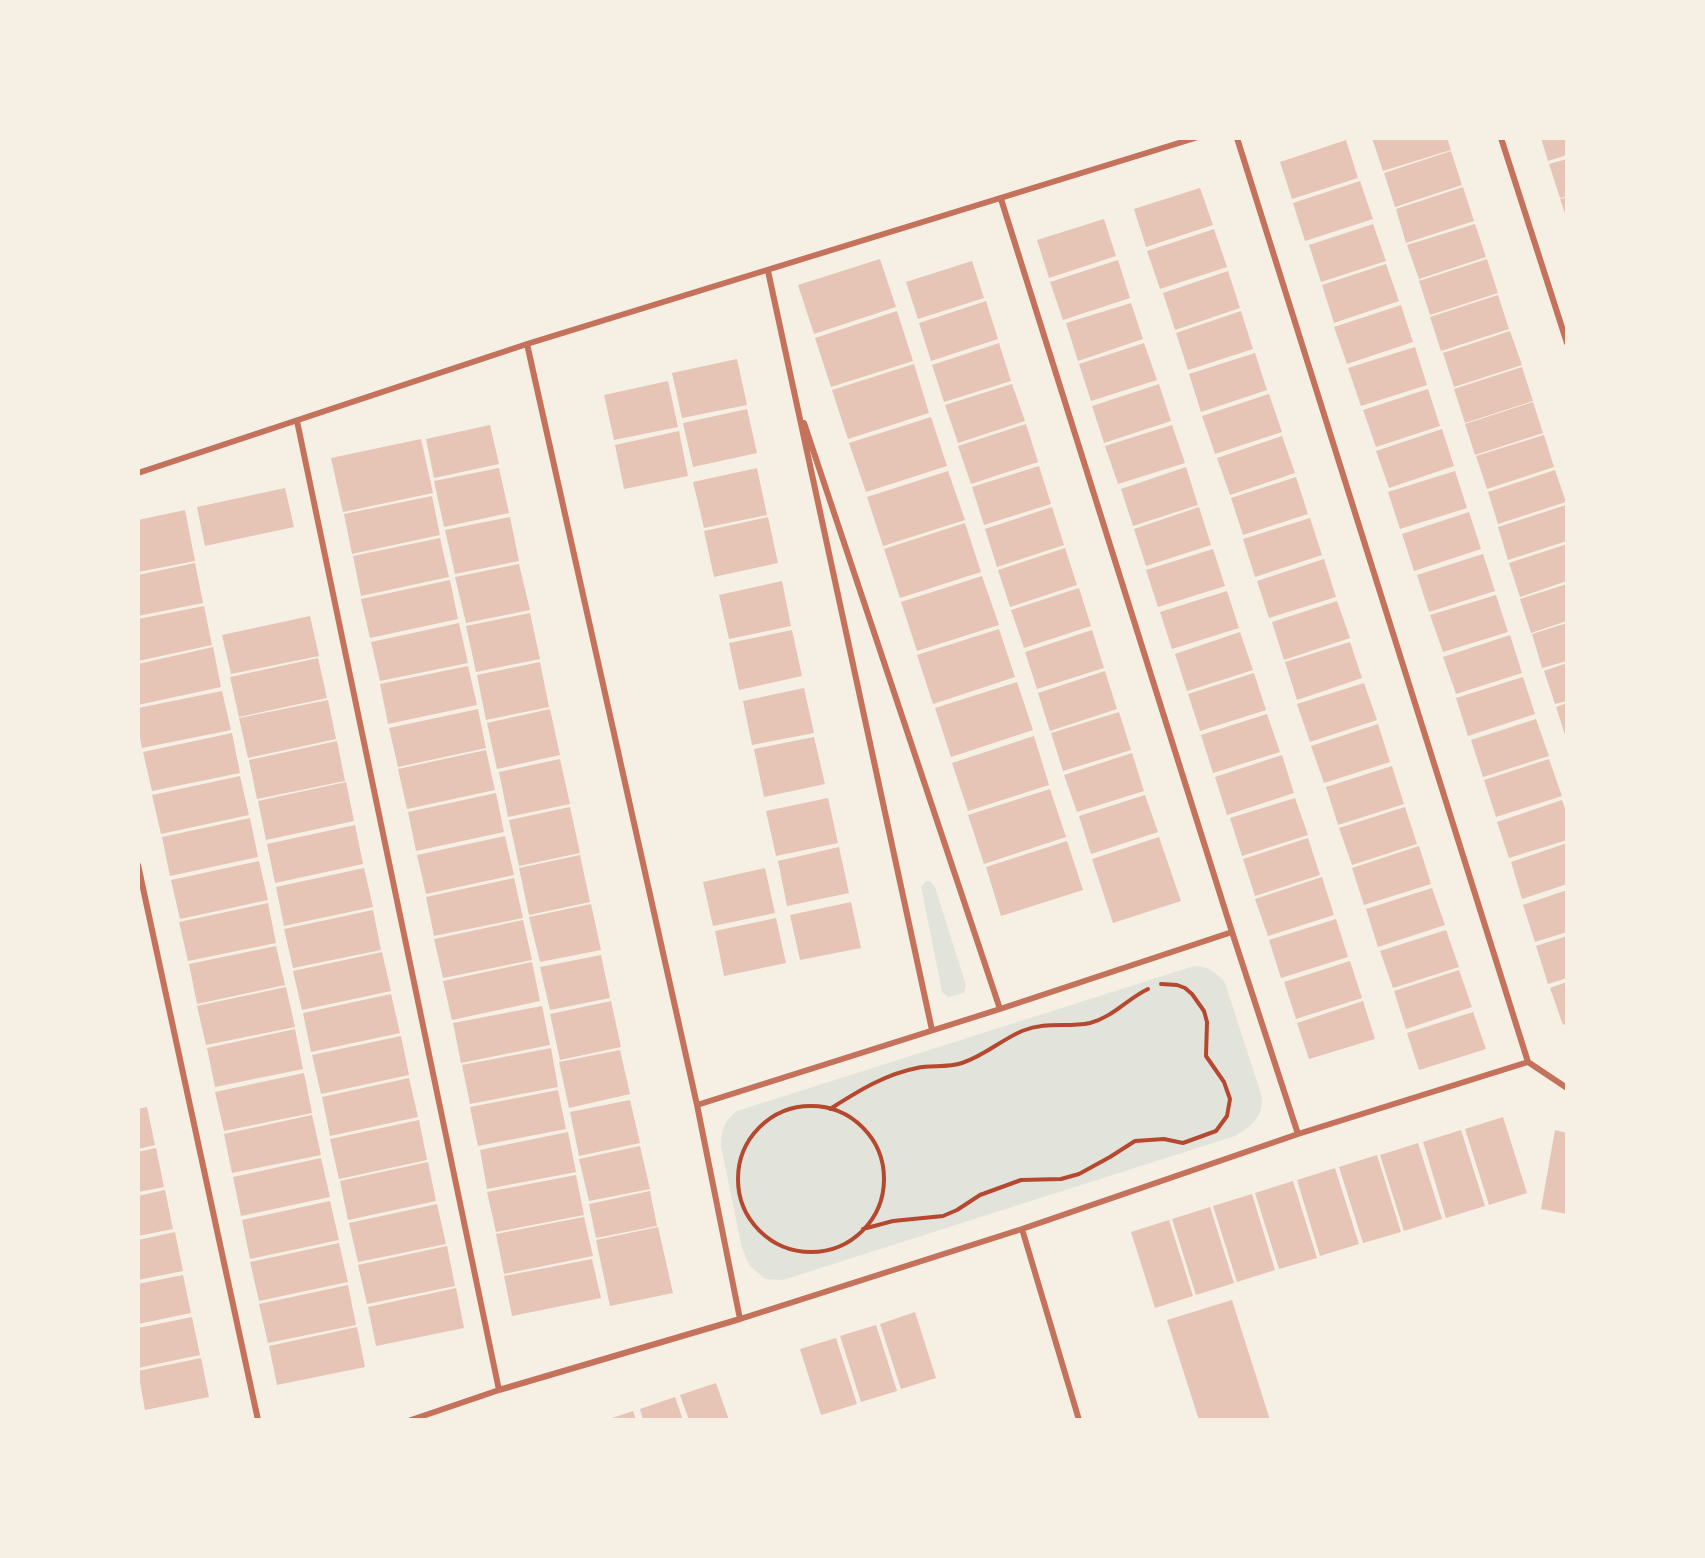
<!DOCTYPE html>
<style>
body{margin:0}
#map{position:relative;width:1705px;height:1558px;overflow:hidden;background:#f6efe4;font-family:Lora,serif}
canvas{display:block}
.frame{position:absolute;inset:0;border:140px solid #f6efe4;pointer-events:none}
</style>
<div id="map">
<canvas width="1705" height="1558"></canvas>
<div class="frame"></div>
</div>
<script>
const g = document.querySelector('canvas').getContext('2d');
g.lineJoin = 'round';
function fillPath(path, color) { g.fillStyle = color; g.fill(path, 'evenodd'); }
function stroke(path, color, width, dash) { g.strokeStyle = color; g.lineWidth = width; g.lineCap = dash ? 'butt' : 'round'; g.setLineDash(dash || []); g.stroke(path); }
fillPath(new Path2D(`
 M926,881H930L935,887L966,985L964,993L948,997L942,992L921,887Z
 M1194,966C1208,966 1216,972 1225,983L1261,1094C1265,1116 1252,1126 1235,1136L783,1280L765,1279L750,1266L746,1258L741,1244L721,1146C721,1131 724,1120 737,1111Z`), '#e2e4dc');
fillPath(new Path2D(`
 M1372,138H1447L1451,150L1383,171Z
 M1541,138H1567V155L1548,161Z
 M1346,140L1358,178L1292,199L1280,162Z
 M1451,151L1462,185L1395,207L1384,173Z
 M1567,159V196L1560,198L1549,164Z
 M1360,181L1373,219L1305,241L1293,203Z
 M1463,187L1474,221L1406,243L1396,209Z
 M1200,188L1213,225L1146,247L1134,209Z
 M1567,197V219L1560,199Z
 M1104,219L1116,256L1049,278L1037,240Z
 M1373,224L1386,261L1321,282L1309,245Z
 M1475,224L1486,257L1419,279L1407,245Z
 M1214,229L1227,267L1160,289L1147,251Z
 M880,259L896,307L814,334L798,285Z
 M1487,259L1498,293L1430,315L1419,281Z
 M1118,260L1130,298L1063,320L1050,282Z
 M972,261L984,298L918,319L906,282Z
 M1386,264L1399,301L1334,323L1322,285Z
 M1228,271L1240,308L1175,330L1163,293Z
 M1498,295L1509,329L1441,351L1430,317Z
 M986,301L998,339L931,361L919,323Z
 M1131,303L1143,339L1078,361L1066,323Z
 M1401,305L1413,342L1347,364L1334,327Z
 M897,311L913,361L831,387L815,338Z
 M1241,311L1253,349L1188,370L1176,333Z
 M1510,331L1522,365L1454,387L1443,353Z
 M999,343L1011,381L944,402L932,365Z
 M1144,343L1157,380L1091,401L1079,364Z
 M1415,347L1427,385L1361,406L1348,368Z
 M1255,353L1267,390L1201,412L1189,374Z
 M737,359L747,405L682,418L672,373Z
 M914,364L929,413L848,439L832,390Z
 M1522,367L1533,401L1465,423L1454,389Z
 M668,381L678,427L614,440L604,395Z
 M1012,384L1025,421L958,443L945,405Z
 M1159,384L1171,421L1104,443L1092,406Z
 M1428,389L1440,426L1376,447L1363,410Z
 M1269,394L1282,432L1215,454L1202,416Z
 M1533,402L1543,433L1475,455L1465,424Z
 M747,409L757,453L693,467L683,423Z
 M931,417L947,466L866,492L849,443Z
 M1026,424L1038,462L971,484L958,446Z
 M490,425L499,464L434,478L426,439Z
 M1172,425L1185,463L1118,484L1105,446Z
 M1442,429L1454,466L1389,488L1376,451Z
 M679,431L688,476L624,489L615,445Z
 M1544,435L1554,467L1487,489L1476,456Z
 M1282,436L1295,473L1230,495L1217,458Z
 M421,439L433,493L343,512L331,458Z
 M1039,466L1051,504L984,525L972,487Z
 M1186,467L1198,505L1133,526L1121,489Z
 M499,468L509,513L444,527L434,481Z
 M757,468L767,515L704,528L693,482Z
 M1555,470L1566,502L1498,524L1488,492Z
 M948,471L965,520L883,546L867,497Z
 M1455,471L1467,508L1400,529L1388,492Z
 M1296,477L1308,514L1243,535L1231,498Z
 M285,488L294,527L205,546L197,507Z
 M432,496L440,535L352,554L344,514Z
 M1566,505L1567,541L1508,560L1498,527Z
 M1052,507L1064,545L997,567L985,529Z
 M1199,507L1211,545L1146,566L1134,529Z
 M185,510L195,561L138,572V520Z
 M1469,512L1481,549L1414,571L1402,534Z
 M510,517L519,561L455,574L445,530Z
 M768,517L778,563L714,577L704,531Z
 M1310,518L1322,555L1255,577L1243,539Z
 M965,523L981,572L900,598L884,549Z
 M440,538L449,577L361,596L353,556Z
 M1567,544V581L1520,597L1509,563Z
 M1065,548L1077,585L1010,607L998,570Z
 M1213,549L1225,586L1158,607L1146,570Z
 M1483,554L1495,591L1429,612L1417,575Z
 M1324,559L1336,597L1269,618L1257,581Z
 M195,563L203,603L138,616V575Z
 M519,564L530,610L466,623L455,577Z
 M982,576L999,625L917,651L901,602Z
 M450,580L458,619L370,638L361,599Z
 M782,581L791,626L729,639L719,595Z
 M1567,584V621L1531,633L1520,599Z
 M1079,588L1091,626L1024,648L1011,610Z
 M1227,591L1239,628L1172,649L1160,612Z
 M1496,595L1508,632L1443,652L1430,615Z
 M1337,601L1350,638L1284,660L1272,622Z
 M204,606L212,645L138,661V619Z
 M530,613L540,659L476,672L466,626Z
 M310,616L319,656L231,674L222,635Z
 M459,623L468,663L380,681L371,642Z
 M1567,623V661L1542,668L1532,634Z
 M999,629L1015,677L933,704L917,655Z
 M792,630L802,676L739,690L729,643Z
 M1092,630L1104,668L1037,689L1025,652Z
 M1240,632L1253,670L1187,691L1175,654Z
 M1510,635L1522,673L1456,694L1443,657Z
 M1350,642L1362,678L1297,700L1285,662Z
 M213,647L221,687L138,705V664Z
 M318,658L327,698L239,717L230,677Z
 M540,662L549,707L486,720L477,675Z
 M1567,663V701L1555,704L1544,671Z
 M468,666L477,705L388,724L380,684Z
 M1105,671L1117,709L1050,731L1038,693Z
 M1254,673L1266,710L1200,731L1188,694Z
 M1523,677L1535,714L1468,736L1456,698Z
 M1017,682L1033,730L951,757L935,708Z
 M1364,683L1377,720L1310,742L1297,704Z
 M804,688L814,733L752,745L743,701Z
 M222,691L231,730L142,748L138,727V708Z
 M328,700L336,739L248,758L239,718Z
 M1567,703V741L1556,707Z
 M478,709L486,748L398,767L389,728Z
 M550,709L560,755L497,769L487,723Z
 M1119,712L1131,750L1063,771L1051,733Z
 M1267,714L1280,752L1213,773L1201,735Z
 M1536,719L1549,756L1483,777L1471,740Z
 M1378,724L1390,762L1324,783L1311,746Z
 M232,733L240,773L152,791L143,752Z
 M1034,736L1049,785L968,811L952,763Z
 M814,737L825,784L764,797L754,749Z
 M337,741L345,781L257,799L249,760Z
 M486,750L495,790L407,809L398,769Z
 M1132,753L1144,791L1077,812L1064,775Z
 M1282,755L1294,793L1227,815L1215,777Z
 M560,759L570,804L508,817L499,772Z
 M1549,759L1562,796L1496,817L1484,780Z
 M1392,766L1404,804L1338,825L1326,787Z
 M240,776L249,815L161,834L152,795Z
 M346,782L354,821L266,840L258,801Z
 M1050,789L1066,837L984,864L968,815Z
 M496,793L504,832L416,851L408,812Z
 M1145,795L1158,832L1091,854L1079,816Z
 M828,798L838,843L776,856L766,811Z
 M1295,798L1308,835L1242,856L1230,818Z
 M1562,800L1567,814V840L1509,858L1497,822Z
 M570,807L580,853L519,866L509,820Z
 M1405,807L1417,844L1352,865L1339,828Z
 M250,818L258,857L170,876L162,837Z
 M355,825L363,864L275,883L267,844Z
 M505,836L514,875L426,894L417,855Z
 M1159,837L1181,901L1113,923L1092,859Z
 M1308,838L1320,875L1255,896L1243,859Z
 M1067,841L1083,890L1001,916L986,867Z
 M1567,843V884L1522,899L1511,862Z
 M1419,846L1431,884L1364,905L1352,868Z
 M839,847L849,893L787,906L778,861Z
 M580,855L590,902L529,915L519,868Z
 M259,861L268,900L180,919L171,880Z
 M364,868L373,907L284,926L276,887Z
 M765,868L775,913L713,926L703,882Z
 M1322,877L1334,915L1268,936L1255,899Z
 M514,878L523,918L434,936L426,897Z
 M1432,888L1445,925L1378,947L1366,909Z
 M1567,890V932L1535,942L1523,905Z
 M851,902L861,948L800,960L790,915Z
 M268,903L276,943L188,961L179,922Z
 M591,904L601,950L540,962L529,917Z
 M373,910L381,950L293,968L284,929Z
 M776,918L786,963L724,976L715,931Z
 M1336,919L1348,957L1281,978L1269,940Z
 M523,920L532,960L443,978L434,939Z
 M1446,930L1459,967L1393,988L1380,951Z
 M1567,936V978L1548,984L1536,946Z
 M276,946L285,985L197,1004L189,964Z
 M382,952L391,991L302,1010L293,971Z
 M601,955L610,998L550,1010L540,967Z
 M1350,961L1362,998L1296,1019L1284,982Z
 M532,962L540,1001L452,1020L443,981Z
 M1459,970L1472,1007L1406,1029L1394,991Z
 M1567,982V1023L1563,1025L1550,988Z
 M286,987L295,1027L206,1045L197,1006Z
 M391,994L400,1033L311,1052L303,1013Z
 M611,1001L621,1047L560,1060L550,1014Z
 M1363,1001L1375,1039L1309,1059L1297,1023Z
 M542,1006L550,1045L461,1063L453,1023Z
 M1473,1012L1486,1049L1419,1070L1407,1033Z
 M295,1029L303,1069L215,1087L207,1048Z
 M401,1036L409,1075L321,1094L312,1055Z
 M551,1048L558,1087L470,1104L462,1065Z
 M620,1050L630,1094L569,1108L559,1062Z
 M304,1073L312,1113L224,1131L215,1092Z
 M409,1078L418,1117L330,1136L322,1097Z
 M558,1090L566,1129L478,1146L470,1107Z
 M630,1100L640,1143L579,1156L570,1112Z
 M147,1107L155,1145L138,1149V1109Z
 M312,1115L321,1155L232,1173L224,1134Z
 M1503,1117L1527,1193L1489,1205L1465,1129Z
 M419,1120L427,1160L339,1179L330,1139Z
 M1461,1130L1485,1206L1446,1218L1423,1142Z
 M1555,1130L1567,1133V1214L1541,1209Z
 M568,1132L576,1172L487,1189L480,1150Z
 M1418,1143L1442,1219L1404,1231L1380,1155Z
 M640,1146L650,1189L589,1201L579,1159Z
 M156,1148L164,1187L138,1192V1152Z
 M1377,1155L1401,1232L1363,1243L1339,1167Z
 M321,1158L330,1197L241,1216L233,1177Z
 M428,1162L436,1201L348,1220L340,1181Z
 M1335,1168L1359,1244L1320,1256L1297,1180Z
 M576,1175L584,1215L496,1232L487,1192Z
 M1293,1181L1317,1258L1279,1269L1255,1193Z
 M165,1190L173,1229L138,1236V1196Z
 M650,1191L657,1226L596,1238L589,1204Z
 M1252,1194L1275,1270L1237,1282L1213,1206Z
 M330,1201L339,1240L250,1259L242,1220Z
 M437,1204L446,1244L358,1262L349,1223Z
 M1210,1207L1234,1283L1196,1295L1172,1219Z
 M584,1217L593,1256L504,1274L496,1234Z
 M1169,1220L1193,1296L1155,1308L1131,1232Z
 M658,1227L673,1293L610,1306L596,1240Z
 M175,1232L183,1271L138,1280V1240Z
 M339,1243L348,1282L259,1301L250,1262Z
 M447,1246L455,1286L367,1304L358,1265Z
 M592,1259L601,1298L512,1316L504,1276Z
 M183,1275L191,1313L138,1324V1284Z
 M348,1285L356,1325L268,1343L259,1304Z
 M456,1288L464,1328L376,1346L368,1307Z
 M1232,1300L1270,1420H1199L1167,1320Z
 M915,1312L936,1378L901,1389L880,1324Z
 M192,1317L200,1355L138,1368V1328Z
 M876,1325L897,1391L861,1402L840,1336Z
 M357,1327L365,1367L277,1385L269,1346Z
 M836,1338L857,1404L821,1415L800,1349Z
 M201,1358L209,1397L145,1410L138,1371Z
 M716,1383L729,1420H689L680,1395Z
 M675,1397L683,1420H643L640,1409Z
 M633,1411L636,1420H606Z`), '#e6c5b7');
stroke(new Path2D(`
 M738 1179a73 73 0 1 1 146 0a73 73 0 1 1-146 0Z
 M830,1109C857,1092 885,1074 917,1068C932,1065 947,1068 962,1063C984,1056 1001,1040 1022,1031C1048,1021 1066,1028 1090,1023C1113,1017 1127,999 1148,989
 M863,1229L893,1221L943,1216L957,1210L980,1195L1021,1180L1061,1179L1079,1174L1110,1157L1135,1141L1164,1139L1183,1143L1216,1131L1227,1116L1230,1099L1224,1082L1206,1056L1207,1022L1204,1011L1192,994L1185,988L1177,985L1161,984`), '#b5482f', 4);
stroke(new Path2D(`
 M1237,138L1528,1062
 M1501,138L1567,343
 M1001,199L1232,932L1298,1134
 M768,271L932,1030
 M527,344L697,1105L740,1319
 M297,421L499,1390
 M804,423L1000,1009
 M138,473L527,344L1195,138
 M138,865L258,1420
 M697,1105L1000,1009L1232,932
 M1022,1229L1079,1420
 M411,1420L499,1390L740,1319L1022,1229L1298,1134L1528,1062L1567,1088`), '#c5725c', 6);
</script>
